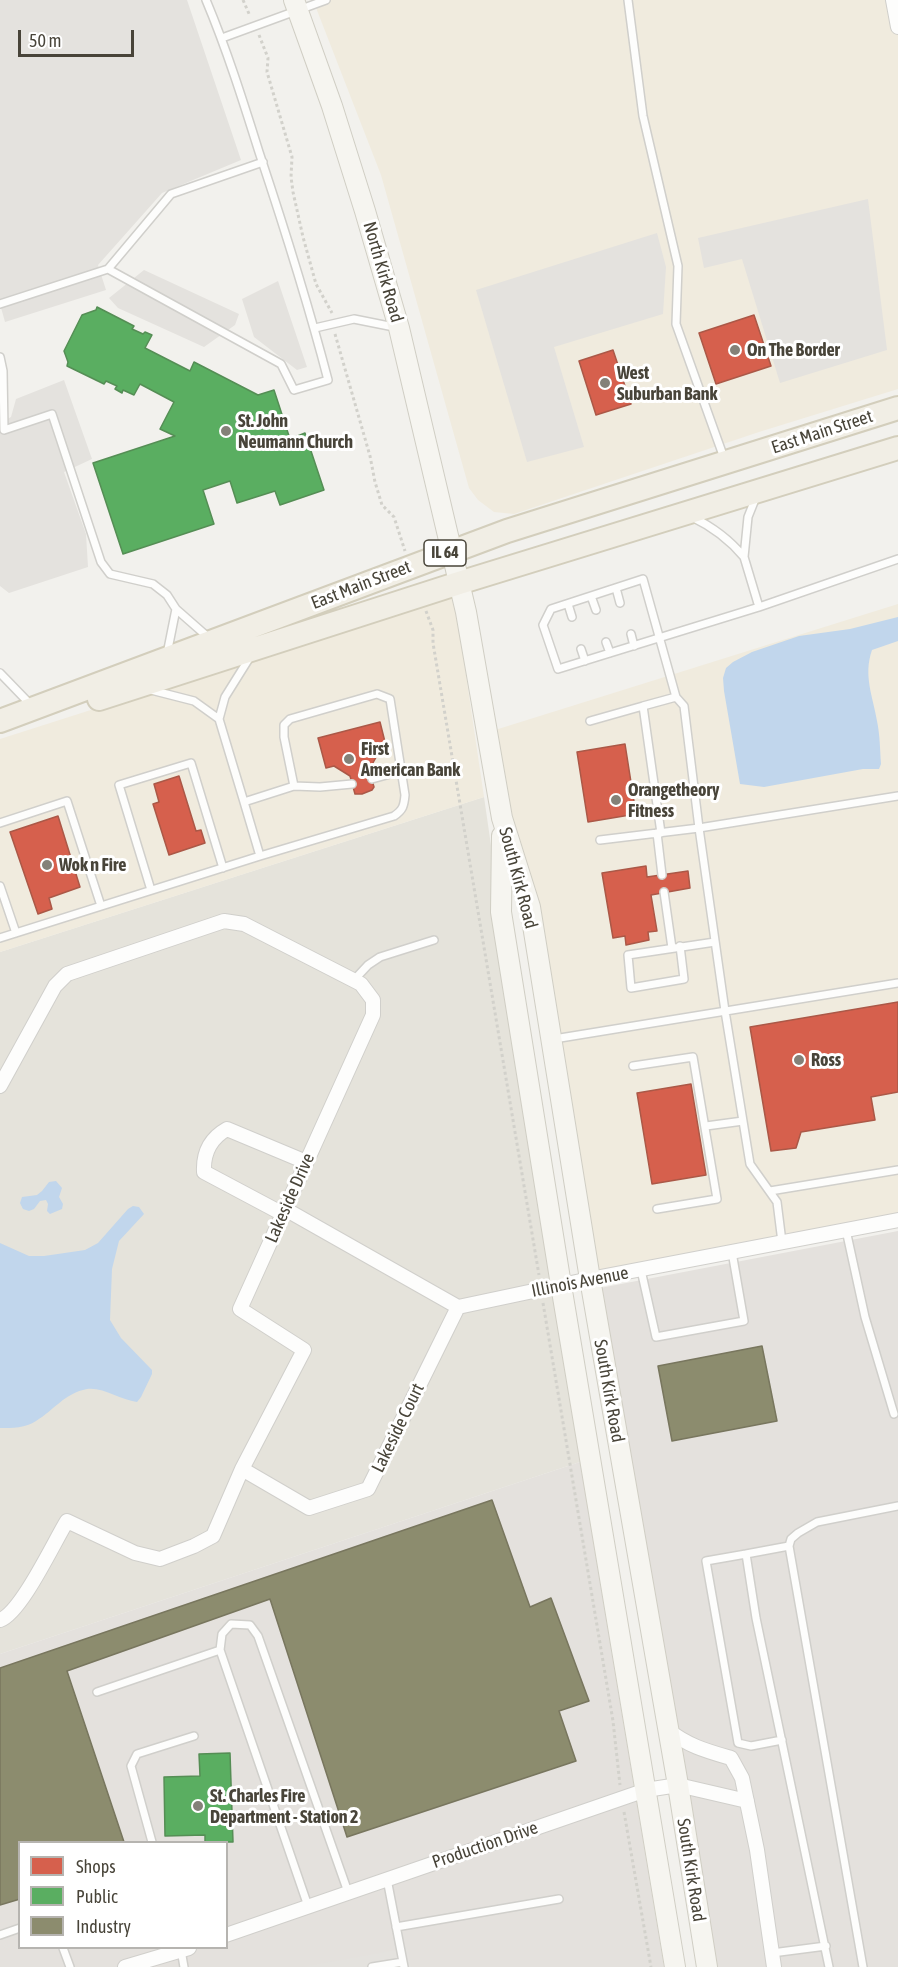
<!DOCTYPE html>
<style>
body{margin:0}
#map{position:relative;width:898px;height:1967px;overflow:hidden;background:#f2f1ed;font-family:"Asap Condensed",sans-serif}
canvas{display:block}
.legend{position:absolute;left:18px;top:1841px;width:210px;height:108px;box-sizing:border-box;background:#fff;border:2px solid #b6b4b0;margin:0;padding:8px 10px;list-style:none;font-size:18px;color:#484439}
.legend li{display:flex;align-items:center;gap:12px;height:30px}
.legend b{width:30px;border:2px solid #b6b4b0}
.scale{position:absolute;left:18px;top:30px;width:116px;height:27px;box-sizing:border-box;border:3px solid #484439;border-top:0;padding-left:8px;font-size:18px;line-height:21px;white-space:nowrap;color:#484439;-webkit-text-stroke:4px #fff;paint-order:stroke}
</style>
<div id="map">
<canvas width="898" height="1967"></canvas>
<ul class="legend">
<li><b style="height:16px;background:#d6604d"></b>Shops</li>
<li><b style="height:16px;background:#5aae61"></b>Public</li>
<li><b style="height:16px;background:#8c8c6e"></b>Industry</li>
</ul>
<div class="scale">50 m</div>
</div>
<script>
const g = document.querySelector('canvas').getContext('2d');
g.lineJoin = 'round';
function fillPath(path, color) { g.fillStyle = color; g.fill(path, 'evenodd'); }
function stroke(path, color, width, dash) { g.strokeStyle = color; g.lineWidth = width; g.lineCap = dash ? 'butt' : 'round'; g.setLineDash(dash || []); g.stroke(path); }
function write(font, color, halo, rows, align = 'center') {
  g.font = font + ' "Asap Condensed",sans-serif'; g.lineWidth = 6; g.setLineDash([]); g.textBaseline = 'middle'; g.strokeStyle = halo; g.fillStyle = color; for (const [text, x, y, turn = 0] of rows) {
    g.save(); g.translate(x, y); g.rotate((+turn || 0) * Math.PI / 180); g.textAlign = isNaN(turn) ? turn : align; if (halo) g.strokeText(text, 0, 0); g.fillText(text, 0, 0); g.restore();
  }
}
fillPath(new Path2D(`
 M484,797L580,1462L0,1654V952Z`), '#e5e3db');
fillPath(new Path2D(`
 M313,0H898V389L759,432L514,514L494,512L478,500L469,488L381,175Z
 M454,594L484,797L0,952V739Z
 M898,604V1213L597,1271L495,730Z`), '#f0ebde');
fillPath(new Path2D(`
 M898,1231V1967H713L600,1288Z
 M580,1462L664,1967H0V1654ZM20,1842H226V1948H20Z`), '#e4e1dd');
fillPath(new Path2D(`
 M0,0H187L241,160L162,193L98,265L106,290L5,322L0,304Z
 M868,199L887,350L780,383L742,259L704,268L698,238Z
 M657,233L666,267L663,314L554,347L584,447L527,462L476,290Z
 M144,270L239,314L235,325L204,347L118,308L109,298Z
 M278,281L307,367L297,370L254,337L242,299Z
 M64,380L92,459L64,472L86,534L88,567L9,593L0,586V423L11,417L16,399Z
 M408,1948L411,1967H302Z`), '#e4e2de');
fillPath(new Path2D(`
 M898,617V641L872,650C863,676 873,696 877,721C880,735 880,750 881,764L879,769H863L764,787L740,784L724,691L723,678L726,668L733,662L752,652L799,636L850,629Z
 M56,1181L62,1188L59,1197L63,1204L62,1209L50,1214L47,1211L48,1204L46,1200L40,1201L34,1209L29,1211L23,1209L20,1203L22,1197L37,1195L42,1191L49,1182Z
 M133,1206L139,1207L144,1214L119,1241L112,1269L110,1320L121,1338L152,1370V1374L141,1397L137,1402C120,1400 104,1387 87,1389C65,1393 54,1410 36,1421C26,1428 12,1428 0,1428V1243L29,1256H44L85,1250L98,1243L128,1209Z`), '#c1d6ec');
const shops = new Path2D(`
 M754,315L771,366L716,384L699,333Z
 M613,350L631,404L596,415L579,361Z
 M380,722L387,750L379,752L369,770L374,787L372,790L362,794H355L350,776L334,766L326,768L318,738Z
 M625,744L636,814L588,822L577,752Z
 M179,776L196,831L201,830L205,843L169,855L153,804L159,802L154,784Z
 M58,816L80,887L49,898L52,909L38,914L10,832Z
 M646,866L647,877L688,871L690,888L651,895L657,931L648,932L649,940L626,945L625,936L613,938L602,873Z
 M898,1002V1092L871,1097L875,1120L801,1132L796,1148L771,1151L750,1027Z
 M691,1084L706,1175L652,1184L637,1093Z`);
fillPath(shops, '#d6604d');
stroke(shops, '#ab5847', 1.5);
const public = new Path2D(`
 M97,307L134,326L132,329L143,334L145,332L152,335L145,348L190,371L194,362L258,395L274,390L290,439L305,433L324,490L280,505L275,491L237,503L230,481L203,490L214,524L123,554L93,463L175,436L160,429L174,402L140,384L134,395L123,390L122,393L115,389L117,386L106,381L104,384L67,366L68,362L64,351L82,315L96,310Z
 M230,1753L233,1842H205V1835L165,1836L164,1777L200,1776L199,1754Z`);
fillPath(public, '#5aae61');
stroke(public, '#558e55', 1.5);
const industry = new Path2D(`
 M762,1346L777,1421L672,1441L658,1366Z
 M492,1500L530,1607L551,1598L589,1701L559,1711L576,1761L347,1837L270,1599L67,1671L124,1842H20V1899L0,1905V1668Z`);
fillPath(industry, '#8c8c6e');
stroke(industry, '#78765e', 1.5);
const lane = new Path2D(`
 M628,0L643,116L678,266L676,324L724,458
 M222,38L326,0
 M108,269L281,364L294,390L328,380C308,303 284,227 259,152C243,101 227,50 206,0
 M0,304L108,269L171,194L263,162
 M315,328L354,319L394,327
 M0,357L3,371L4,430L52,414L101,562L110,574L153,584L167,595L176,609L209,638
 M692,517C713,527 729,539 744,557L748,517L756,497
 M616,588L620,603
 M591,596L596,610
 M568,604L572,617
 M759,607L898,559
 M631,634L634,646
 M606,642L610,653
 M581,649L585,661
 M167,654L176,609
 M0,673L30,704
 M151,690L194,701L219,719
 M676,697L643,579L551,609L543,625L558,669L759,607L744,557
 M590,721L643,706
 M372,779L401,771
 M294,786L320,787L352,784
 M244,802L219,719L225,697L250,657
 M0,823L67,801L101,906
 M657,833L662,875
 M661,833L643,706L676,697L684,706L699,828L725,1011L750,1164L777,1202L782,1242
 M600,840L699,828L898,796
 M0,886L16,933
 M151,890L119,785L191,763L223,868
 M664,892L672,948
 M0,938L260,856L394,816C403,810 404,806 405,795L390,699L377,694L290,719L284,725V737L294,786L244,802L260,856
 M680,946L684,979L631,988L628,955L715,942
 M354,980L368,965L380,957L434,940
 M554,1039L898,983
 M633,1066L693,1057L717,1199L657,1209
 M706,1126L743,1121
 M770,1191L898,1170
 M846,1230L865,1317L894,1414
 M641,1270L656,1337L744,1321L732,1252
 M789,1546L746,1554L756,1618L829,1967
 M746,1554L706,1561L738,1743L751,1746L782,1740
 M220,1650L222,1634L231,1624L250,1625L258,1636L348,1892
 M97,1692L220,1650L308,1906
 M152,1842L131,1766L137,1754L194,1736
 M387,1879L404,1967
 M396,1927L559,1899
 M0,1935L20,1928
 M63,1948L70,1967
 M181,1950L184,1967
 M772,1953L826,1946
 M372,1967L403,1962
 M863,1967L789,1546L791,1539L798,1533L817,1522L898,1506`);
const street = new Path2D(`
 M893,0L898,27
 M0,1086L55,986L67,974L224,921L244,924L361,984L373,1000V1015L240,1309L304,1350L242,1469L213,1536L194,1546L160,1559L135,1553L67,1521C54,1542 21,1613 0,1620
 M285,1209L458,1307L590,1279L898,1220
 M283,1214L204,1172C203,1152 211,1138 227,1129L306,1162
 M242,1469L309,1508L368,1489L458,1307
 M668,1730C688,1746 707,1751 731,1758L742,1778L757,1850L774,1967
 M226,1935L646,1790L678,1785L747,1801
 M125,1967L189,1948`);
const secondary = new Path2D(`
 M294,0L332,106L365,211L399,328L466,612L502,818L530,907L590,1279L678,1785L707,1967
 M502,836L501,912L561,1285L675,1967`);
const primary = new Path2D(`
 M99,699L459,583L898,448
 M0,721L507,531L898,408`);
stroke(lane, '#d0cfcb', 10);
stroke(street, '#d0cfcb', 16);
stroke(secondary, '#d0cec4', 22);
stroke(primary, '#d3cebc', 26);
stroke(new Path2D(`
 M243,0L250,16
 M259,35L268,58L267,72L292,157L291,177L293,192L303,237L316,284L332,313
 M335,334L370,456L375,482L382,505L394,517L405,551
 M426,611L433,630V643L539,1275
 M543,1303L613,1721L620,1785
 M624,1812L651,1967`), '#d2d1cb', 3, [3, 3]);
stroke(lane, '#fdfdfc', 7);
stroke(street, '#fdfdfc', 14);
stroke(secondary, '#f6f5f0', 20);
stroke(primary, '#f1eee5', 22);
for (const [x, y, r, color] of [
 [735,350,6,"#848178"],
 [605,383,6,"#848178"],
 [226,431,6,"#848178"],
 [349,759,6,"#848178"],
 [616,800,6,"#848178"],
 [47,865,6,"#848178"],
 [799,1060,6,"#848178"],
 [198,1806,6,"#848178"]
]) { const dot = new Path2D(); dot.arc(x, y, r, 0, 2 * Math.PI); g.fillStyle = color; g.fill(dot); stroke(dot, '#fff', 2); }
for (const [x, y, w] of [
 [445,553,42]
]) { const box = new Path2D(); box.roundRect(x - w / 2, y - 13, w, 26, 4.5); g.fillStyle = '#fff'; g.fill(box); stroke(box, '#484439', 1.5); }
write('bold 16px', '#484439', null, [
 ["IL 64",445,553]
]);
write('18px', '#484439', '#fff', [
 ["North Kirk Road",383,272,74],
 ["East Main Street",822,432,-18],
 ["East Main Street",361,585,-21],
 ["South Kirk Road",518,878,75],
 ["Lakeside Drive",290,1198,-66],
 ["Illinois Avenue",580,1282,-11],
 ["South Kirk Road",609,1391,80],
 ["Lakeside Court",398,1428,-64],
 ["Production Drive",485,1845,-19],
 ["South Kirk Road",691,1870,81]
]);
write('bold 18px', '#484439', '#fff', [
 ["On The Border",747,350],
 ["West",617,373],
 ["Suburban Bank",617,394],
 ["St. John",238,421],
 ["Neumann Church",238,442],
 ["First",361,749],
 ["American Bank",361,770],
 ["Orangetheory",628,790],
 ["Fitness",628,811],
 ["Wok n Fire",59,865],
 ["Ross",811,1060],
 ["St. Charles Fire",210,1796],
 ["Department - Station 2",210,1817]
], 'left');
</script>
